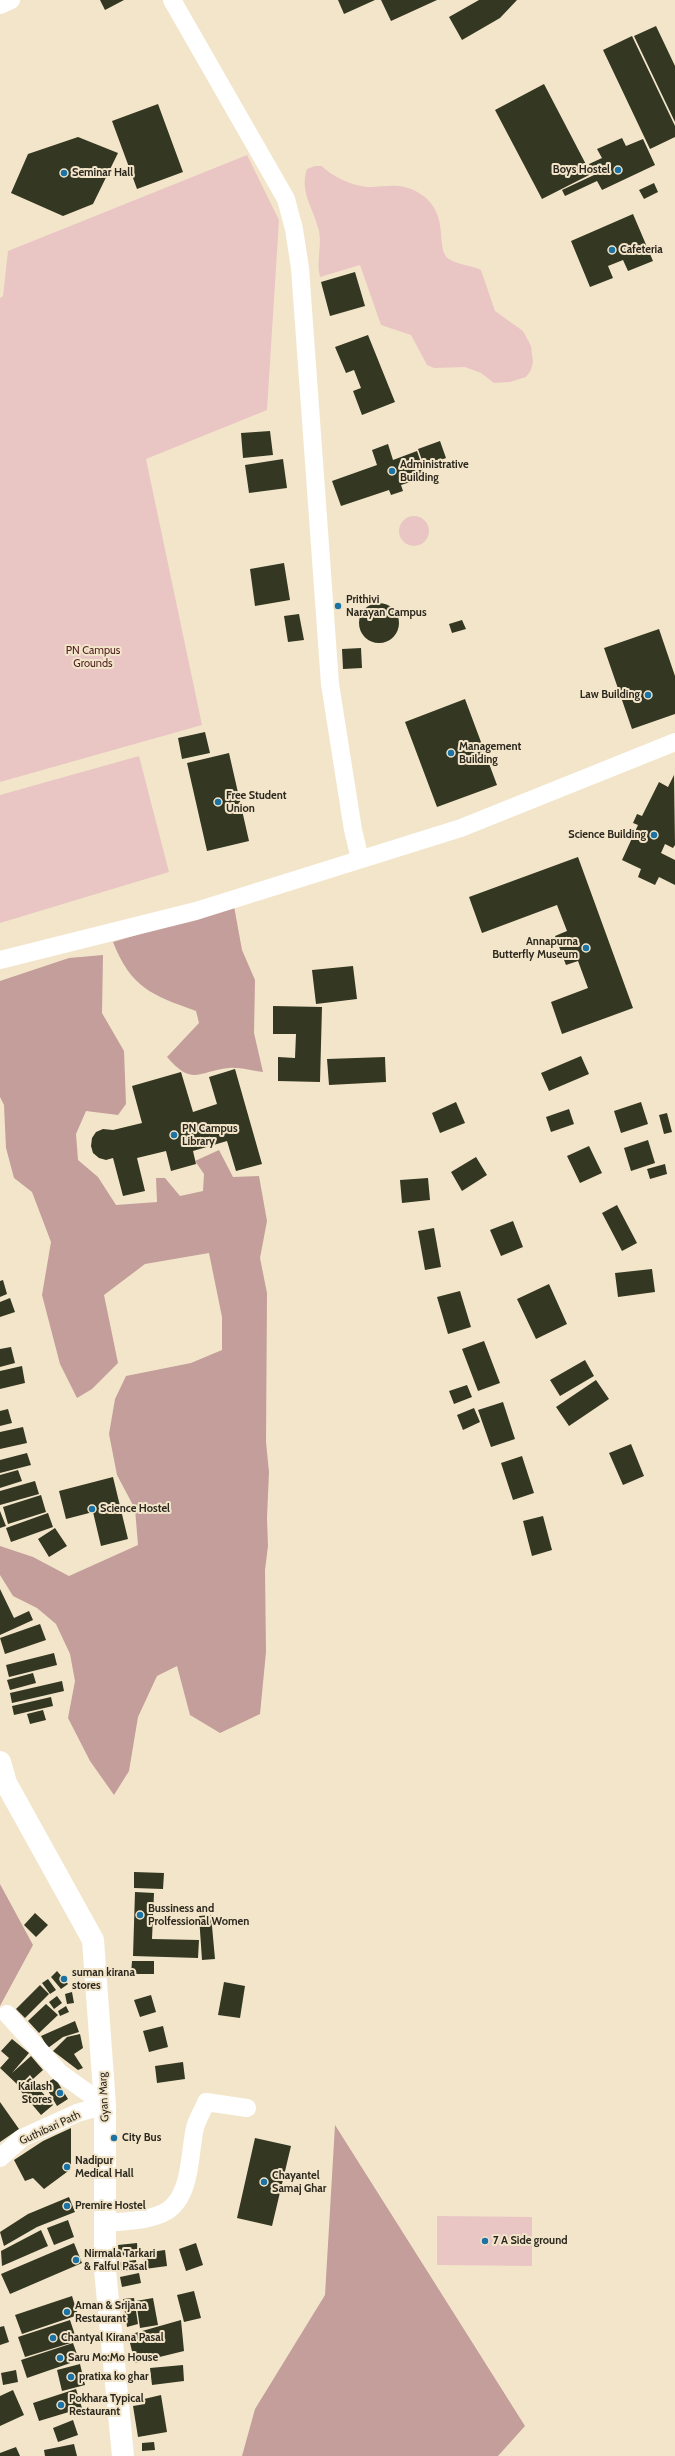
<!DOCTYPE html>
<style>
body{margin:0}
canvas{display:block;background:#f2e5ca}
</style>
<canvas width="675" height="2456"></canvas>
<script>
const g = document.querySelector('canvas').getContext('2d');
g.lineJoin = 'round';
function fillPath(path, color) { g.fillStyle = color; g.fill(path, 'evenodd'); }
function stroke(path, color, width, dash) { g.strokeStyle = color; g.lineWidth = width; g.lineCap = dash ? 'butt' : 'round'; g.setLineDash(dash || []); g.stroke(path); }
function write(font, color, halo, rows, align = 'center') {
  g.font = font + ' Cabin,sans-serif'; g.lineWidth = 4; g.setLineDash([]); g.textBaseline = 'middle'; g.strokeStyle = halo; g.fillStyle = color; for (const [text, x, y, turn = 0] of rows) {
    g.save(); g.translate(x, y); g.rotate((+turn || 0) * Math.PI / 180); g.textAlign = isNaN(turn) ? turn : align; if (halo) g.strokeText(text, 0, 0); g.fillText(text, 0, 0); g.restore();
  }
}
fillPath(new Path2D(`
 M247,155L279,220L267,410L146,459L202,725L0,782V298L3,296L8,251Z
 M315,166H322C332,177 357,188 372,187C389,186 403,183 419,193C452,213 434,249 449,259C458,265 471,265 481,270L495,311L523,331L531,346L533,362L531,370L526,377L510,382L494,383L481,373L465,367L434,368L427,365L411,335L381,325L360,265L320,277C316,261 322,247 319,231C314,209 299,192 307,169Z
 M399 531a15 15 0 1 1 30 0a15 15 0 1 1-30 0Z
 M139,756L169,872L0,923V795Z
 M437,2216L532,2217V2266L437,2265Z`), '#e9c6c4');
fillPath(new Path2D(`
 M234,906L242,950L255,980L254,1033L263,1072C253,1071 239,1067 229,1068C198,1071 193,1087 167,1057L199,1023L196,1011C152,995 131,988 113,942Z
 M103,955L102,1013L124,1051L126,1104L118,1115L86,1111L76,1134L78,1160L98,1177L116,1205L157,1202L156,1178H165L180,1196L203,1191L204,1174L195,1161L219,1150L233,1177L259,1176L267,1221L260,1258L267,1293L266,1442L269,1472L267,1518L268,1546L265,1570L266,1652L260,1714L220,1733L190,1715L177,1666L157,1676L138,1717L129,1771L114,1795L90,1761L68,1718L75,1681L70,1654L56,1624L37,1608L13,1596L0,1575V1546L33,1557L69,1576L138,1545L135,1509L117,1475L109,1434L115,1399L126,1376L191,1363L222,1350V1317L209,1253L145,1264L104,1295L118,1363L92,1389L77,1398L60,1364L42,1295L51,1242L32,1192L14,1178L6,1148L4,1105L0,1097V981L69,958Z
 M0,1884L33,1945L0,2006Z
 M335,2125L525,2426L498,2456H242L255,2409L325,2295Z`), '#c49e9b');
fillPath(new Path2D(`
 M100,0H124L105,10Z
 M338,0H375L344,14Z
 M381,0H437L391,21Z
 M479,0H517L500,18L462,40L449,17Z
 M656,26L675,66V122L634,36Z
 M632,36L675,126V137L650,149L603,50Z
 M544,84L591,174L542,199L495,110Z
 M158,104L183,172L137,189L112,121Z
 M78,137L118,153L93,204L63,216L11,193L28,154Z
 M622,138L626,146L643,139L655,165L602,190L597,181L565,196L562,190L594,175L589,164L602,158L597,149Z
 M654,183L658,192L644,199L639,190Z
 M633,214L653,261L628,271L623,260L608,266L613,278L590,287L571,241Z
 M355,272L365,306L330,316L321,282Z
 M368,335L395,402L362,415L353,391L361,388L354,370L346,373L335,347Z
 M270,431L273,455L243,458L241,433Z
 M440,441L446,458L424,466L418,449Z
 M388,444L393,460L417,451L426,477L401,485L403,491L391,495L389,490L341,506L332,481L377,465L372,450Z
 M283,459L287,488L249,493L245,465Z
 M284,563L290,600L255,606L250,569Z
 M359 623a20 20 0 1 1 40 0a20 20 0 1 1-40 0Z
 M299,614L304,640L288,642L284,616Z
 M462,620L466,629L452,633L449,624Z
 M659,629L675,676V714L632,729L604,648Z
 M361,648L362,668L343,669L342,649Z
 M465,699L497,785L437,807L405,722Z
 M205,732L210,753L182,759L178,738Z
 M229,753L249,841L207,851L187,763Z
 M674,775L675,845L673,848L665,844L661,853L675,860V885L659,877L655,885L638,877L641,869L622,860L638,825L633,823L637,814L642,816L659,782L668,787Z
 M578,857L633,1008L562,1034L551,1002L588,988L578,961L566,965L555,936L567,931L557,905L482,933L469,897Z
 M353,966L357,999L316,1004L312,970Z
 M273,1006L322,1007L320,1082L278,1081V1057L295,1058L296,1034H273Z
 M581,1056L589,1074L549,1091L541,1073Z
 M385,1057L386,1082L329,1085L327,1059Z
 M235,1069L262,1164L236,1171L227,1141L193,1151L196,1164L171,1171L166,1151L137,1158L145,1191L123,1196L113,1158L106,1160L99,1158L93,1153L91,1146L92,1138L96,1132L103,1129L113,1130L142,1123L132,1086L181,1072L193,1112L217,1104L209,1077Z
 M456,1102L465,1123L440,1133L432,1113Z
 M641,1102L648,1124L621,1133L614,1111Z
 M569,1109L574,1124L551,1132L546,1117Z
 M667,1113L672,1132L664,1134L659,1115Z
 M648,1140L655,1163L631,1171L624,1148Z
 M589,1146L602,1173L580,1183L567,1156Z
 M476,1157L487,1175L462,1191L451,1172Z
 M665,1164L667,1174L650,1179L647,1169Z
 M428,1178L430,1200L402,1203L400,1180Z
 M617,1205L637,1243L622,1251L602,1213Z
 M513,1221L523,1247L501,1256L490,1230Z
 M434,1228L441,1267L425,1270L418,1231Z
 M652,1269L655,1292L618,1297L615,1273Z
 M3,1280L7,1294L0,1297V1281Z
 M549,1284L567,1324L536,1339L517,1299Z
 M460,1291L471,1327L448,1334L437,1297Z
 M10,1298L15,1312L0,1317V1302Z
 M484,1341L500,1383L478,1391L462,1349Z
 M11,1347L15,1363L0,1367V1349Z
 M585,1360L594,1376L560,1396L550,1380Z
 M22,1366L25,1383L0,1389V1371Z
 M596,1380L609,1399L569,1426L556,1407Z
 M467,1385L472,1397L454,1404L449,1391Z
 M503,1402L515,1439L491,1447L478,1410Z
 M474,1408L480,1422L463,1430L457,1415Z
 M8,1409L12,1423L0,1426V1411Z
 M23,1427L27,1443L0,1449V1432Z
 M631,1444L644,1476L623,1485L609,1453Z
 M27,1453L31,1465L0,1473V1460Z
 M522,1456L534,1493L513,1500L501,1463Z
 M18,1470L22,1481L0,1488V1475Z
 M113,1477L128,1539L101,1546L93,1512L66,1519L59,1491Z
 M35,1481L39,1494L0,1505V1491Z
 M41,1495L46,1512L8,1524L3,1507Z
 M0,1511L6,1526L0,1528Z
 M48,1513L53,1527L11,1542L6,1528Z
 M543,1516L552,1550L532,1556L523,1521Z
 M55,1528L67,1546L49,1557L38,1539Z
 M0,1589L14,1618L29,1611L33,1620L0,1635Z
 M40,1624L46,1640L5,1654L0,1638Z
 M54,1653L57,1665L9,1677L6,1665Z
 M33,1673L36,1683L10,1690L7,1680Z
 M62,1681L64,1691L12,1703L10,1693Z
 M51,1697L53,1706L14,1715L12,1706Z
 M43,1710L46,1720L30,1724L27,1714Z
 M134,1872L164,1873L163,1889L134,1888Z
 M135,1892L154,1893L152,1939L199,1940L198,1958L133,1956Z
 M35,1913L48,1925L36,1937L24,1925Z
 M211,1915L215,1959L202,1960L199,1916Z
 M132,1961H154V1974H131Z
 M57,1971L68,1984L61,1989L51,1977Z
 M48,1979L56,1990L50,1994L42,1983Z
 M224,1982L245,1986L240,2018L218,2015Z
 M40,1985L49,1994L25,2018L16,2009Z
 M72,1992L74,2003L67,2004L65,1994Z
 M151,1995L156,2012L140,2017L134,2000Z
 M57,1996L62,2003L54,2009L49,2002Z
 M46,2004L58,2015L39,2033L28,2021Z
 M66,2006L69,2012L60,2016L58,2011Z
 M75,2021L79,2032L63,2037L48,2048L41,2036Z
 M163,2026L168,2047L149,2052L143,2031Z
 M80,2034L83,2048L74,2054L83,2068L78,2070L53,2051L67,2037Z
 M12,2039L29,2053L12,2073L31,2056L43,2070L33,2079L30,2075L19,2086L0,2068L9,2058L1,2051Z
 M183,2062L185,2079L157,2083L155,2066Z
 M30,2078L53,2105L41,2115L18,2088Z
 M55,2078L68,2099L57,2106L44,2084Z
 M0,2102L19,2129L0,2142Z
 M71,2128V2169L44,2189L33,2178L25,2181L14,2160L43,2141Z
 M255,2138L291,2146L272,2226L237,2218Z
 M69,2197L75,2212L37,2227L4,2246L0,2232L28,2214Z
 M68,2220L74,2237L54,2245L47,2228Z
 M41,2230L48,2246L2,2266L1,2251Z
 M74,2243L82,2263L10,2294L1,2274Z
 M137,2243L138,2254L119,2256L118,2245Z
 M196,2243L203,2265L186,2271L179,2249Z
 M165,2250L167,2266L145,2269L143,2253Z
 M136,2260L137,2269L121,2271L120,2262Z
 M139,2273L141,2283L122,2287L120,2277Z
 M194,2291L201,2318L184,2322L177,2295Z
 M72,2296L78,2315L22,2334L15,2315Z
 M134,2298L138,2324L127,2327L123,2299Z
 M153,2298L158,2325L140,2328L136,2301Z
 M70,2320L77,2341L25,2357L18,2337Z
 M181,2320L184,2351L135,2363L128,2335Z
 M4,2326L9,2342L0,2345V2327Z
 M73,2343L79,2360L27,2378L21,2360Z
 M80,2364L85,2385L62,2391L57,2370Z
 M183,2365L184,2381L152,2385L150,2368Z
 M16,2370L18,2382L3,2385L1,2373Z
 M76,2389L82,2408L39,2421L33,2403Z
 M13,2390L24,2415L0,2426V2396Z
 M161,2395L167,2432L138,2437L133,2406L145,2404L144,2399Z
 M73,2420L78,2435L58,2442L53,2428Z
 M154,2442L155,2450L142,2451V2443Z
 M74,2444L77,2456H45L44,2450Z
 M16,2447L20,2456H0V2453Z`), '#343721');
stroke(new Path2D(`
 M172,0L286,199L294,229L300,268L330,684L353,830L360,859
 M0,5L11,0
 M0,960L196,911L461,828L675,742
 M7,2014L60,2073L105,2105
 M0,2158L22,2138L77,2113L105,2105
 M106,2223C125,2221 150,2221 167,2211C192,2195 189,2153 195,2128C197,2119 203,2111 206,2102L247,2108`), '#fff', 18);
stroke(new Path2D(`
 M0,1762L6,1783L93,1940L105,2105V2270L123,2456`), '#fff', 22);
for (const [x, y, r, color] of [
 [618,170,4,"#1c73a3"],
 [64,173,4,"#1c73a3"],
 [612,250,4,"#1c73a3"],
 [392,471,4,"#1c73a3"],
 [338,606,4,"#1c73a3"],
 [648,695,4,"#1c73a3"],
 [451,753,4,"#1c73a3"],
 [218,802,4,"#1c73a3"],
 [654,835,4,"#1c73a3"],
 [586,948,4,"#1c73a3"],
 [174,1135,4,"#1c73a3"],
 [92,1509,4,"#1c73a3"],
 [140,1915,4,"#1c73a3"],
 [64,1979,4,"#1c73a3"],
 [60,2093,4,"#1c73a3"],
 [114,2138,4,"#1c73a3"],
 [67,2167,4,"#1c73a3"],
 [264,2182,4,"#1c73a3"],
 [67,2206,4,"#1c73a3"],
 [485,2241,4,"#1c73a3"],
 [76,2260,4,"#1c73a3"],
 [67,2312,4,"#1c73a3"],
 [53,2338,4,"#1c73a3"],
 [60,2358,4,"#1c73a3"],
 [71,2377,4,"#1c73a3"],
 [61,2405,4,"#1c73a3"]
]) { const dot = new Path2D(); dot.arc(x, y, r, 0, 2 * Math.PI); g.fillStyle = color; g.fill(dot); stroke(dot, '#f2e5ca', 1.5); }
write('bold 11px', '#2d281e', '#f2e5ca', [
 ["Boys Hostel",610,170,"right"],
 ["Seminar Hall",72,173],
 ["Cafeteria",620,250],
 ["Administrative",400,465],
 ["Building",400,478],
 ["Prithivi",346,600],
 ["Narayan Campus",346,613],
 ["Law Building",640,695,"right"],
 ["Management",459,747],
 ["Building",459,760],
 ["Free Student",226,796],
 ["Union",226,809],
 ["Science Building",646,835,"right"],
 ["Annapurna",578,942,"right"],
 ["Butterfly Museum",578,955,"right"],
 ["PN Campus",182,1129],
 ["Library",182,1142],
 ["Science Hostel",100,1509],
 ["Bussiness and",148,1909],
 ["Prolfessional Women",148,1922],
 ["suman kirana",72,1973],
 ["stores",72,1986],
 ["Kailash",52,2087,"right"],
 ["Stores",52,2100,"right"],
 ["City Bus",122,2138],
 ["Nadipur",75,2161],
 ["Medical Hall",75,2174],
 ["Chayantel",272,2176],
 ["Samaj Ghar",272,2189],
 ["Premire Hostel",75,2206],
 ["7 A Side ground",493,2241],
 ["Nirmala Tarkari",84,2254],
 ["& Falful Pasal",84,2267],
 ["Aman & Srijana",75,2306],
 ["Restaurant",75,2319],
 ["Chantyal Kirana Pasal",61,2338],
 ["Saru Mo:Mo House",68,2358],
 ["pratixa ko ghar",79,2377],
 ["Pokhara Typical",69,2399],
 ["Restaurant",69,2412]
], 'left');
write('11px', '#501e1e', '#f2e5ca', [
 ["PN Campus",93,651],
 ["Grounds",93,664]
]);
write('11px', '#2d281e', '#f2e5ca', [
 ["Gyan Marg",104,2097,-93],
 ["Guthibari Path",50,2128,-25]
]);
</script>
